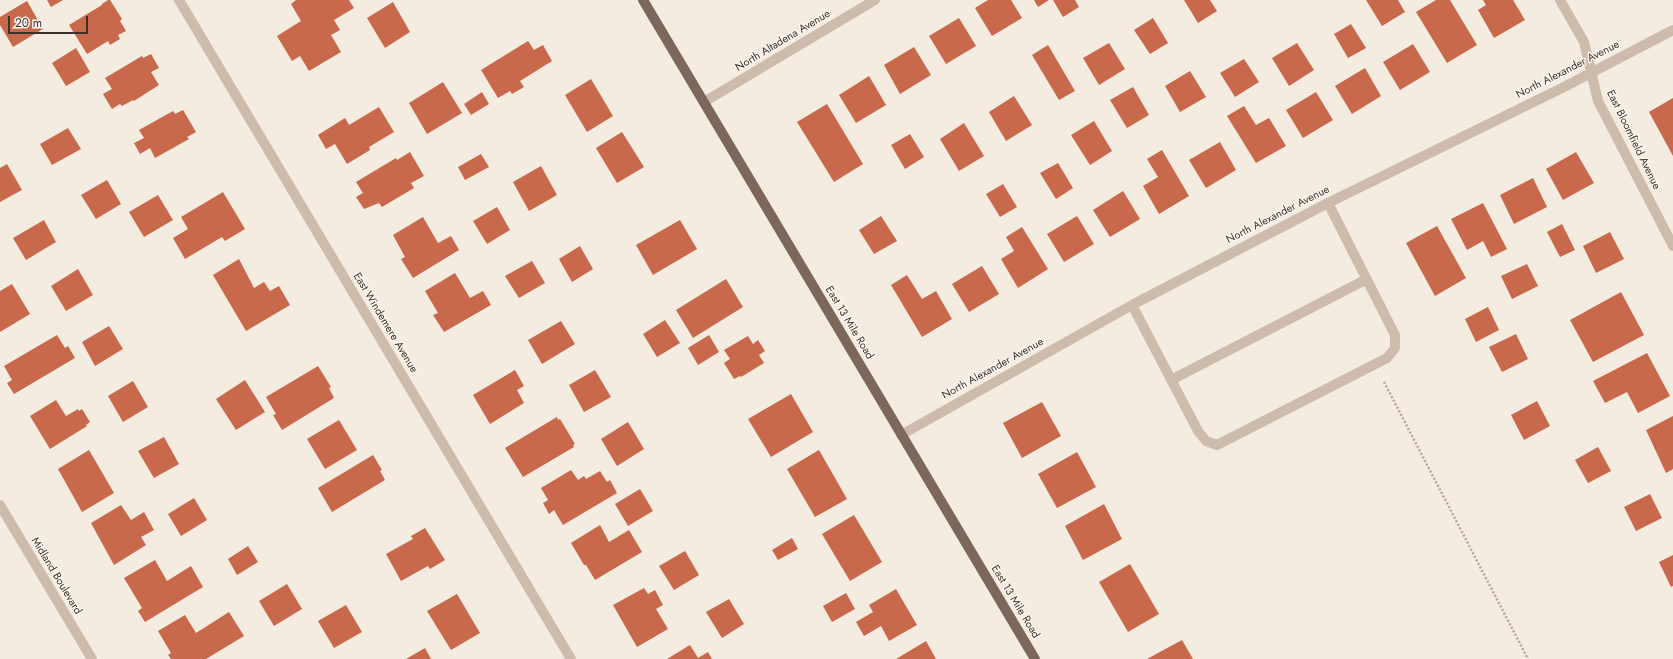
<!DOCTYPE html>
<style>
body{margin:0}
#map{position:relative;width:1673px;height:659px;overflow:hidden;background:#f4ebe1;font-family:Jost,sans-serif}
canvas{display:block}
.scale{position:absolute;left:8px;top:16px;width:80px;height:18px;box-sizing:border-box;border:2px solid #3b302b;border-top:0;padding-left:5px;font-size:12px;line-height:14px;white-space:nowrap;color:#3b302b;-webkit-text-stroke:3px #fbf5ee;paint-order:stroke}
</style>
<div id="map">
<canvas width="1673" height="659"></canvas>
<div class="scale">20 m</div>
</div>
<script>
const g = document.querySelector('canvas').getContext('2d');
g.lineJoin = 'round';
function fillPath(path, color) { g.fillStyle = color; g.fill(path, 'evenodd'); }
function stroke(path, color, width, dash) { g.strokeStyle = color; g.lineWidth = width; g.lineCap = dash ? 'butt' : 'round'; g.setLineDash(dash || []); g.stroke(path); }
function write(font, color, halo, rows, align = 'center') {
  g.font = font + ' Jost,sans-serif'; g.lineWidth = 3; g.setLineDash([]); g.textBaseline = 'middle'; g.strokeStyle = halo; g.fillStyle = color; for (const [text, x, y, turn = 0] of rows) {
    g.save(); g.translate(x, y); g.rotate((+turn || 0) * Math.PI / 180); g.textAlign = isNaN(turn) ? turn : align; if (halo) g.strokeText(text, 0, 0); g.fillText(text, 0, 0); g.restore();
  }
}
fillPath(new Path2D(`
 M47,0H63L51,7Z
 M108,0H110L122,19L120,21L126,31L118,35L120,39L110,45L108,41L87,54L69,25L102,5V4Z
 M296,0H349L354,8L334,20L340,30L331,35L341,52L309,71L300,56L292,61L277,36L301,21L291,4Z
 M988,0H1011L1022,18L992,36L975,8Z
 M1034,0H1049L1038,7Z
 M1053,0H1075L1079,7L1063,17Z
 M1184,0H1210L1217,11L1198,23Z
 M1366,0H1398L1405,12L1382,26Z
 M1436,0H1450L1477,45L1447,63L1416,12Z
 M1483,0H1513L1525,20L1494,38L1478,10L1486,5Z
 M27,1L43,29L13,47L0,25V17Z
 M393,2L410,32L385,48L367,18Z
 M959,18L976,46L946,64L929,36Z
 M1153,18L1168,43L1150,54L1134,30Z
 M1351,24L1366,48L1348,58L1334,34Z
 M528,41L534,50L543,45L552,61L520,81L524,87L512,94L510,91L498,98L481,70Z
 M1109,43L1125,69L1099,85L1083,58Z
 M1297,43L1314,70L1289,86L1272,58Z
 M1413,44L1430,72L1400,90L1383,62Z
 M1048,45L1075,91L1059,100L1032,55Z
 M914,47L931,75L900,94L884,65Z
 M76,48L90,72L66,86L52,63Z
 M151,54L159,68L151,72L159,85L134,101L133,100L122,106L120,104L112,109L103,94L112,89L105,78L142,56L143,58Z
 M1244,59L1259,82L1235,97L1220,73Z
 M1365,68L1381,96L1352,114L1335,86Z
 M1190,71L1206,97L1180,112L1165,86Z
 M869,76L886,105L856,123L839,95Z
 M591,79L613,116L587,132L565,95Z
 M443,82L462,113L427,134L409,103Z
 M1133,87L1149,115L1127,128L1110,100Z
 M482,92L489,104L471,115L464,104Z
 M1316,92L1333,120L1303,138L1286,110Z
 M1014,96L1032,125L1006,141L989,112Z
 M1673,98V156L1649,112Z
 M827,104L863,164L834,182L797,122Z
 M1244,106L1256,125L1269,118L1286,146L1256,163L1227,116Z
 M379,107L394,132L369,147L370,150L347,164L335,144L326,149L318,135L345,118L349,125Z
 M183,110L196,132L187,137L189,139L155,158L150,148L140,154L134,143L144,138L139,130L173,111L175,114Z
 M1094,121L1112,151L1090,165L1071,135Z
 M964,123L984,156L959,171L940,139Z
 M68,128L81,149L52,165L40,144Z
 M622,132L644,167L617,183L596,148Z
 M910,134L924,157L905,169L891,145Z
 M1220,142L1236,170L1206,188L1189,160Z
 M1162,150L1189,196L1159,214L1143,186L1158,177L1147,159Z
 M410,152L424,176L411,183L414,188L382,207L379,203L364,209L356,197L363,193L356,182L396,158L397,160Z
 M1576,152L1594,183L1563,200L1546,169Z
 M481,154L489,167L465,180L458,167Z
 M1058,163L1073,188L1056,199L1040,173Z
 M7,164L22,190L0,202V168Z
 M541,166L557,195L529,211L513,182Z
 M1533,178L1547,207L1514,224L1500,195Z
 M107,180L121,204L96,219L81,195Z
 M1003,184L1017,207L1000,217L986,194Z
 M1123,191L1140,219L1110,237L1093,210Z
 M223,192L245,229L225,241L222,237L185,259L173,238L188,229L181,217Z
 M158,195L173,220L144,237L129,212Z
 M1483,203L1507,249L1491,257L1483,241L1467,250L1451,219Z
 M497,207L510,230L487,244L473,221Z
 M881,216L897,241L874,254L859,230Z
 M1077,216L1094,244L1064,262L1047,234Z
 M423,217L438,243L451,236L459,250L413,278L401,259L405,257L393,235Z
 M44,220L56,242L26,260L13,238Z
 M680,220L697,249L653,275L636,245Z
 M1562,224L1575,250L1560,257L1547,232Z
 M1437,226L1466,278L1435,296L1406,243Z
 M1022,227L1048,269L1018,288L1001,259L1014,251L1006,237Z
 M1610,232L1624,259L1596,273L1583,246Z
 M580,246L593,269L572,282L559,259Z
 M239,259L254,288L264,282L270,291L279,286L290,305L246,331L213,275Z
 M532,261L545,283L519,298L505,276Z
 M1527,264L1538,286L1512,299L1501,276Z
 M982,266L999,294L969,312L952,284Z
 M78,269L93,295L66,311L51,286Z
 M455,273L470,298L483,291L491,305L444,332L433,315L438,313L425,291Z
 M907,275L922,299L936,291L952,319L922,337L891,285Z
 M726,279L743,307L693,338L676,310Z
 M12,284L30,314L0,332V291Z
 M1621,292L1644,335L1593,362L1570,320Z
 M1488,307L1499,330L1476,342L1465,319Z
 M665,320L680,343L657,357L643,334Z
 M561,321L575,344L542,364L528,340Z
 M109,326L123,349L95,366L82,342Z
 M1516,334L1528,359L1502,372L1489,347Z
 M57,335L65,348L68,346L75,358L14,394L7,383L12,380L4,366Z
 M709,335L719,352L698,365L688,348Z
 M748,336L753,344L758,340L765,351L759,355L764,363L741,377L740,376L734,379L724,363L730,359L724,350Z
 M1647,353L1670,396L1638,413L1627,392L1605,403L1593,381Z
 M318,366L331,387L329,388L334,398L282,430L273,415L276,414L266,397Z
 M515,370L524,386L517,390L524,403L490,424L473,395Z
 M595,370L611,397L584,412L569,385Z
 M245,380L265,412L236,430L216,399Z
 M133,381L148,407L123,422L108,396Z
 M791,394L813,432L771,457L748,419Z
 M56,400L66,416L78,409L79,411L82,409L90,422L86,425L87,426L50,449L30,416Z
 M1537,401L1550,426L1524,440L1511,415Z
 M1042,402L1061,436L1022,458L1003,423Z
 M1673,416V469L1666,473L1646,430Z
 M557,417L558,420L560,419L575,444L573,445L574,447L523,477L505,448Z
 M339,420L357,450L325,469L307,439Z
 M628,422L644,449L617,466L601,439Z
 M164,437L179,464L154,478L138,451Z
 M1598,447L1611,471L1588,483L1575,460Z
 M89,450L114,493L82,512L58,469Z
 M819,450L847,499L815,517L787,469Z
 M1077,452L1096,487L1057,508L1038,474Z
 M373,455L382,470L380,471L385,480L332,512L318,488Z
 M571,470L578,480L584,476L586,479L600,471L607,482L610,480L617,493L563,525L554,510L549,514L543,503L548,500L541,488Z
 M640,489L653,511L628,526L615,504Z
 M1650,494L1662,518L1636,531L1624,507Z
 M194,498L207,520L181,536L168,514Z
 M1104,504L1122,539L1083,560L1065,526Z
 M121,505L131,520L144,512L154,530L141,537L146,545L114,565L91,523Z
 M854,515L882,562L850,581L822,534Z
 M600,525L609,542L629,530L642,552L595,580L586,565H584L571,543Z
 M425,528L445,560L430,569L428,566L401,581L386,554L413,539L411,536Z
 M792,538L798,549L778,560L772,550Z
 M248,546L258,562L237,575L228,559Z
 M685,551L699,575L674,590L659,566Z
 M1673,555V586L1671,587L1659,562Z
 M155,560L167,581L191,566L203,587L145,622L138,611L142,608L124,578Z
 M1130,564L1159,614L1128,632L1099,582Z
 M287,584L302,609L274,626L259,601Z
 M644,588L648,594L655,590L663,605L656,609L668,629L637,647L613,605Z
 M896,589L917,625L889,641L881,626L864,636L856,622L873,612L869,605Z
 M846,593L855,609L832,622L823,606Z
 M457,594L480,633L451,650L427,611Z
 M729,599L744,624L722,638L706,612Z
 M346,605L362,632L334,648L318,621Z
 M229,612L244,636L206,659H171L168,655L171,653L158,631L185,615L196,633Z
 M1182,640L1193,659H1147Z
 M926,641L936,659H896Z
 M690,645L698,658L708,652L712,659H667Z
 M425,648L431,659H406Z`), '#c8694b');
stroke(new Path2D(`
 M1384,382L1528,659`), '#b9a596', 2.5, [2, 2]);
stroke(new Path2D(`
 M179,0L571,659
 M1560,0L1584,42L1598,101L1673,246
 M704,102L875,0
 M1132,305L1198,431L1206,441L1217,445L1387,358L1395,348V335L1328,203
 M1171,380L1367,279
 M901,435L1132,305L1328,203L1562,88L1673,30
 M0,505L92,659`), '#cdbbac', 10);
stroke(new Path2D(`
 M643,0L1035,659`), '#7d675c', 10);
write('11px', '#3b302b', '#fbf5ee', [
 ["North Altadena Avenue",783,41,-31],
 ["North Alexander Avenue",1568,70,-27],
 ["East Bloomfield Avenue",1633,140,64],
 ["North Alexander Avenue",1278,215,-27],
 ["East Windemere Avenue",385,323,59],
 ["East 13 Mile Road",849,323,59],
 ["North Alexander Avenue",993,369,-29],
 ["Midland Boulevard",56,576,59],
 ["East 13 Mile Road",1015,602,59]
]);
</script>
